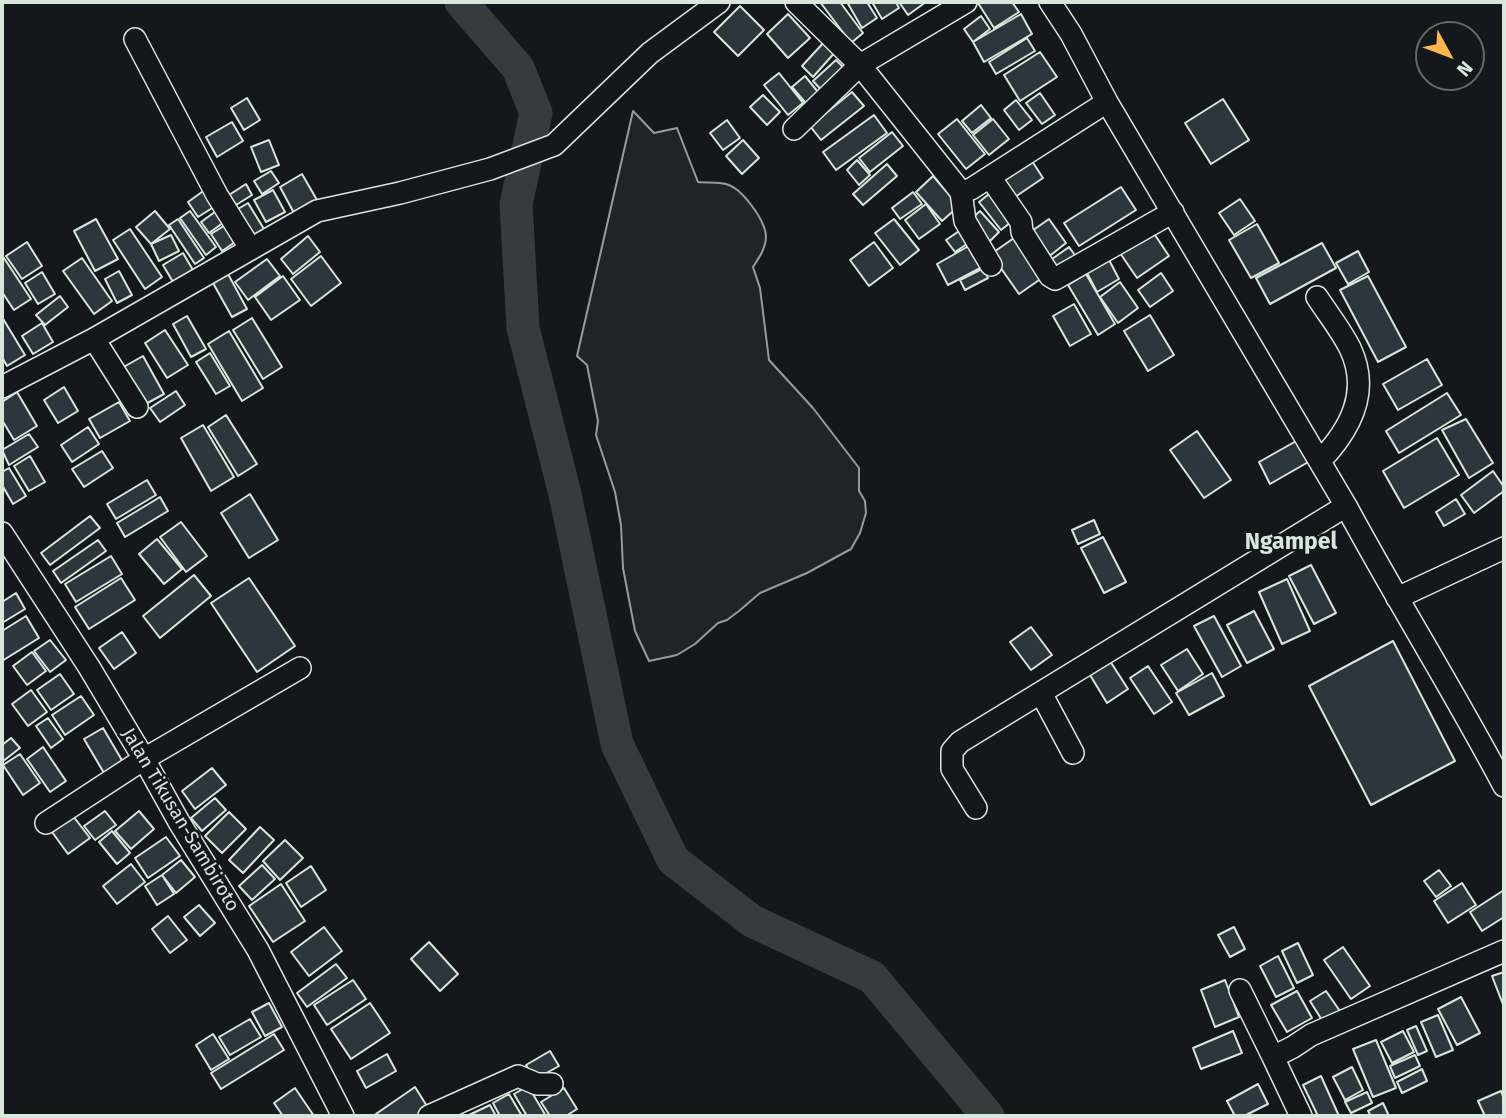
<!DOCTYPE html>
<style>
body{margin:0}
#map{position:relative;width:1506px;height:1118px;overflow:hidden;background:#14181c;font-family:"Fira Sans",sans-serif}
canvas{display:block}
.frame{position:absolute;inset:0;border:4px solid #d8e6dc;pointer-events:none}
.north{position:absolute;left:1415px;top:21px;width:70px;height:70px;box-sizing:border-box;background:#14181c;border:2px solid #626a69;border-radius:50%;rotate:131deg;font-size:19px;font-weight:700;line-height:28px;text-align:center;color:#d8e6dc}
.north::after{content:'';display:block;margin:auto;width:24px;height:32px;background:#ffb74d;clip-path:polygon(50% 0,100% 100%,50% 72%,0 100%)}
</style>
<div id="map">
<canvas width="1506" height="1118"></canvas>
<div class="frame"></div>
<div class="north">N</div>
</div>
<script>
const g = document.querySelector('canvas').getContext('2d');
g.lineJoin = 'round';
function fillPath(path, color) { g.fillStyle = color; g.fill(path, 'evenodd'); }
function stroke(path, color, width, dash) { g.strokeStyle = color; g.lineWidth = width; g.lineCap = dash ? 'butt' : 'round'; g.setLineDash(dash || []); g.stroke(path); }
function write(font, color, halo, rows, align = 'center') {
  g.font = font + ' "Fira Sans",sans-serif'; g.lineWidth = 5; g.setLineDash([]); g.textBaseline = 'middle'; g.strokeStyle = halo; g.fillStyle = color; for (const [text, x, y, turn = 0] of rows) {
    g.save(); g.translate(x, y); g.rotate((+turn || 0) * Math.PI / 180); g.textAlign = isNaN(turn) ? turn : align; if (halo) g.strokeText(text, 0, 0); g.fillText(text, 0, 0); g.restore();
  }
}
const green = new Path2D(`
 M633,111L654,133L677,128L698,182C707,183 718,182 726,184C742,188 765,220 766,236C766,248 759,258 753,267L760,288L769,360L813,408L859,468V491L865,501L866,513L860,533L851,549L807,573L760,593L739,611L727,620L718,623L695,644L677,655L649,661L635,631L623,568L621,525L615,492L596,435L598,421L587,365L577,356Z`);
fillPath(green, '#202428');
stroke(green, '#939e99', 2);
stroke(new Path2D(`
 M461,2L518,68L536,113L516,204L523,328L565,494L617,744L673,860L752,921L872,977L988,1116`), '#363b3e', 33);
const building = new Path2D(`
 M820,2H840L863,33L851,43Z
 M847,2H867L877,18L862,28Z
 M872,2H896L899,8L882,19Z
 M899,2H926L908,15Z
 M981,2H1012L1019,12L994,28L978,3Z
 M740,6L764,30L738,56L714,32Z
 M788,14L810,38L788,58L767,34Z
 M1021,14L1032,34L984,62L973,42Z
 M981,16L990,29L973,42L964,29Z
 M1027,38L1035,51L996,74L989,62Z
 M826,40L837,50L813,77L802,66Z
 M1040,52L1057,77L1020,101L1004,75Z
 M836,60L849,73L825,94L813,81Z
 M779,73L803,103L788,115L764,85Z
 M805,76L822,97L810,108L792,87Z
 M852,92L864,106L821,140L810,126Z
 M1040,93L1055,115L1042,124L1026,103Z
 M763,95L780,112L767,125L750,107Z
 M247,98L260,120L244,130L231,108Z
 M1223,99L1249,140L1211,164L1185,123Z
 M1016,100L1032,120L1019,130L1004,110Z
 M981,105L991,118L972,133L962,121Z
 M874,115L887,133L836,170L823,152Z
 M957,119L985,154L966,169L938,134Z
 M993,119L1009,139L989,155L973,135Z
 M727,120L740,138L723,150L710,133Z
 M232,122L243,141L217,157L206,137Z
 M892,132L903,146L870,172L859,158Z
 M269,140L279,165L261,172L251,147Z
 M743,140L759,158L742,174L726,156Z
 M857,160L870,175L859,185L847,170Z
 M1032,161L1043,178L1012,199L1000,182Z
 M887,164L897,176L863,205L853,194Z
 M271,171L279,183L262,194L254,181Z
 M302,174L317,200L294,213L280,187Z
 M933,176L959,206L942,221L916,192Z
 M246,184L252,195L236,205L229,195Z
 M1121,187L1136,210L1079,246L1064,223Z
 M206,189L217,205L198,217L188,202Z
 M273,190L285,212L266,222L254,200Z
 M994,190L1016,218L1001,230L979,202Z
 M913,192L922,204L900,219L892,208Z
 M1240,199L1255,221L1234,235L1219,213Z
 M248,203L264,229L249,238L233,212Z
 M926,204L940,224L919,239L905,220Z
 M219,209L227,220L209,233L201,222Z
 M155,211L170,229L151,244L136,227Z
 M190,211L216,247L206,255L180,218Z
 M980,211L999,232L988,243L968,222Z
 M96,219L118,259L95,271L74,231Z
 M178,219L204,258L195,264L169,225Z
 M894,219L919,250L900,265L875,233Z
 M1049,219L1066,243L1047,258L1029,233Z
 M230,222L241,238L222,251L211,234Z
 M1257,224L1279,263L1251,278L1229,240Z
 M965,227L973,240L955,252L946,240Z
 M130,229L162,277L145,289L113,240Z
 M1153,232L1169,256L1137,278L1120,253Z
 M171,235L179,251L159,261L151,244Z
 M308,236L320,252L293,274L281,259Z
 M1014,238L1042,278L1019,294L991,254Z
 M27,242L42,266L22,279L6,256Z
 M874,242L893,268L869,286L850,260Z
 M974,243L986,265L948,285L937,264Z
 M1322,243L1336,268L1270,304L1256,278Z
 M1069,247L1080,262L1063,275L1052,259Z
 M1358,251L1369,272L1348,284L1336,263Z
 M183,253L193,270L173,282L163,265Z
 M2,255L31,299L14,310L2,292Z
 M321,256L341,283L311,306L291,279Z
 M82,258L112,301L94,314L63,271Z
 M1108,258L1119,279L1097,292L1086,271Z
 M267,259L280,276L248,300L235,282Z
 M984,268L988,278L965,290L960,280Z
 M119,271L132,295L117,303L105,279Z
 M42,272L55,294L38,304L25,283Z
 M1161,273L1173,291L1150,307L1138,290Z
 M228,274L247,309L232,317L213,283Z
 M1086,274L1115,324L1098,335L1068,285Z
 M283,276L300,300L271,320L255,297Z
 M1368,276L1406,347L1378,362L1340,290Z
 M1120,282L1138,308L1118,323L1100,297Z
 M60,296L68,307L45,325L36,315Z
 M1074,304L1091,334L1070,346L1053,316Z
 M1150,315L1174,355L1148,371L1124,331Z
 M187,316L206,349L191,357L173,324Z
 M2,317L25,355L7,366L2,357Z
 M252,318L282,367L263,379L233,330Z
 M42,323L53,342L33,354L22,336Z
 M165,330L188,365L167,378L145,343Z
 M229,331L263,388L242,401L208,344Z
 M210,353L230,386L216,394L196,362Z
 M143,356L164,394L142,406L120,369Z
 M1427,359L1442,385L1398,410L1383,384Z
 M64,387L78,411L58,423L44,400Z
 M176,391L185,405L160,422L150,408Z
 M17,392L37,426L14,440L2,420V402Z
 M1447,393L1461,415L1399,453L1386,431Z
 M119,402L130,421L100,438L89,419Z
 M226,415L257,464L238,476L208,427Z
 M1466,419L1493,463L1469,478L1442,430Z
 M203,425L234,477L211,491L181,438Z
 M88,427L99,444L72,462L61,445Z
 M1197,431L1231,480L1204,498L1170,450Z
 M29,434L38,447L9,465L2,450Z
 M1437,438L1459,475L1404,508L1383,471Z
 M1298,440L1310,461L1270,484L1259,462Z
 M102,451L113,468L84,487L72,469Z
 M30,456L45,482L29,491L14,466Z
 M9,468L26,496L13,504L2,485V472Z
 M1493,471L1504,487V491L1474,513L1461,495Z
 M147,480L156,495L116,519L107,504Z
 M250,494L278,540L249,558L221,513Z
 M160,497L168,511L125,537L117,523Z
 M1456,499L1465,514L1444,526L1436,512Z
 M90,516L100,528L50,565L41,553Z
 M1094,520L1100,534L1078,544L1072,530Z
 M181,522L207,556L186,572L160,537Z
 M1103,537L1126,582L1104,593L1081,548Z
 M157,539L182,569L164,584L139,554Z
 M98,540L106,551L61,583L53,571Z
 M111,556L122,574L76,602L65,584Z
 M1311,565L1336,613L1314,624L1289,576Z
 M194,575L211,596L160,638L143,616Z
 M121,578L135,600L89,629L75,607Z
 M249,578L295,646L257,672L211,603Z
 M1287,579L1310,631L1282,644L1259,592Z
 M16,593L25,609L2,623V602Z
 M1254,611L1274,649L1247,663L1227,625Z
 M26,616L39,638L2,661V631Z
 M1214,616L1241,666L1222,677L1194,626Z
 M1031,627L1052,655L1031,670L1010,642Z
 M122,632L136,653L114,669L99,648Z
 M50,640L66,660L50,672L34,651Z
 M1393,641L1455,761L1371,805L1309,686Z
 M1187,649L1203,674L1178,691L1161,665Z
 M32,652L46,671L27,685L13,666Z
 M1110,661L1128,689L1107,703L1090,675Z
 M1148,666L1172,702L1154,714L1130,678Z
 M1212,673L1224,696L1189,715L1176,693Z
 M60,674L74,694L51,710L37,690Z
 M31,690L47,712L28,726L12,704Z
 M81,696L94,715L65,735L52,715Z
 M48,718L63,739L51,748L36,726Z
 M103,728L123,762L104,773L84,739Z
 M11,738L20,748L2,762V745Z
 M43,747L66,781L50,792L27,759Z
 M20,754L40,783L23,795L3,765Z
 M212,768L226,785L195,809L182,791Z
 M215,798L226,810L202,831L191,818Z
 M105,811L116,825L95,840L84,826Z
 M139,811L154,829L131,849L115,831Z
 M229,812L246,829L222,853L205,836Z
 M73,816L90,838L68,854L52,832Z
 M260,827L274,840L243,873L229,860Z
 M112,831L130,853L117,864L99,842Z
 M166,837L180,856L148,878L135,858Z
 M285,840L303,858L280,880L263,861Z
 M181,860L195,877L176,893L162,875Z
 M131,864L145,882L117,904L103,886Z
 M262,865L275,879L252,900L239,886Z
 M311,866L326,890L301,907L286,883Z
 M1439,870L1451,886L1436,897L1424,881Z
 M162,875L174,894L157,905L145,886Z
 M1462,883L1476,905L1448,923L1434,901Z
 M281,884L305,921L273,942L249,906Z
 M1504,890V917L1482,931L1470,912Z
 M199,905L215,923L200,936L184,917Z
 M168,916L187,940L170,953L152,929Z
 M324,927L342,951L309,976L291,952Z
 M1234,927L1245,949L1230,957L1218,935Z
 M429,942L458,974L440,991L411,959Z
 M1298,943L1313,975L1297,983L1282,951Z
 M1343,947L1370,986L1351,999L1324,960Z
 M1278,956L1294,988L1276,997L1260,966Z
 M336,964L347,978L307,1007L297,993Z
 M1504,972V1007L1492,976Z
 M353,980L366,999L327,1025L314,1005Z
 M1225,980L1239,1017L1215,1027L1201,990Z
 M1297,991L1312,1018L1287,1032L1271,1005Z
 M1326,991L1342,1014L1325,1025L1310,1001Z
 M1461,997L1480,1033L1457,1045L1438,1009Z
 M269,1003L282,1027L265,1036L252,1012Z
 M370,1003L390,1033L351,1059L331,1029Z
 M1438,1015L1453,1050L1436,1057L1421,1022Z
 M250,1019L261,1037L230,1055L219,1037Z
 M1416,1026L1427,1051L1418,1055L1407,1030Z
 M1233,1031L1242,1053L1201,1069L1193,1048Z
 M1403,1031L1414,1052L1392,1063L1381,1042Z
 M213,1034L229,1059L211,1070L196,1045Z
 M274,1034L284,1050L221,1089L211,1073Z
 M1376,1040L1396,1088L1373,1097L1353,1049Z
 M550,1051L559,1066L534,1080L526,1065Z
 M387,1054L396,1071L366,1088L357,1071Z
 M1415,1055L1420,1066L1395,1078L1390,1066Z
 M1352,1067L1363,1090L1345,1100L1333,1077Z
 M1422,1069L1427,1081L1402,1093L1397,1082Z
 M1321,1076L1339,1116H1318L1303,1085Z
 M1258,1084L1268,1104L1244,1116H1235L1227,1101Z
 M528,1086L546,1116H527L514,1094Z
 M415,1087L430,1111L422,1116H373Z
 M295,1088L314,1116H283L274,1103Z
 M564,1088L577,1109L566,1116H550L541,1102Z
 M1501,1091L1504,1099V1116H1485L1478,1101Z
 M1367,1092L1372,1103L1351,1113L1345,1102Z
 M509,1094L522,1116H500L493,1103Z
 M1383,1103L1389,1116H1371L1368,1111Z
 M490,1105L496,1116H470L469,1115Z`);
fillPath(building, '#2c363c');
stroke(building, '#d8e6dc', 2);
const minor = new Path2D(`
 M796,2L860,65L961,192L971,189L1107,102
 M1050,2L1071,34L1107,102L1346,506C1397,601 1454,691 1504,786
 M135,39L217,195L250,248
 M794,129L860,65L966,2
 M990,177L1021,222L1022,232L1050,276L1055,279L1173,212
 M961,192L965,221L991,265
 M1317,297C1328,314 1341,330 1350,348C1371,392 1350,430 1320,461
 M94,339L137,407
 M2,387L94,339L317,211L400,193L490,169L554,145L650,53L719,2
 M2,533L89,667L144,759L179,822L258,950L343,1116
 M1397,598L1504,548
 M1041,693L1073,753
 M976,808L952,769V751L960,742L1346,506
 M46,823L144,759L300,668
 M1240,990L1273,1057
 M429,1116L518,1076L537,1084H552
 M1301,1116L1273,1057L1293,1047L1311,1035L1504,951`);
stroke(minor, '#d8e6dc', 24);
stroke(minor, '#14181c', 21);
write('19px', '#d8e6dc', '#14181c', [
 ["Jalan Tikusan-Sambiroto",180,820,59]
]);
write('bold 23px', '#d8e6dc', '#14181c', [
 ["Ngampel",1291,543]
]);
</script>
